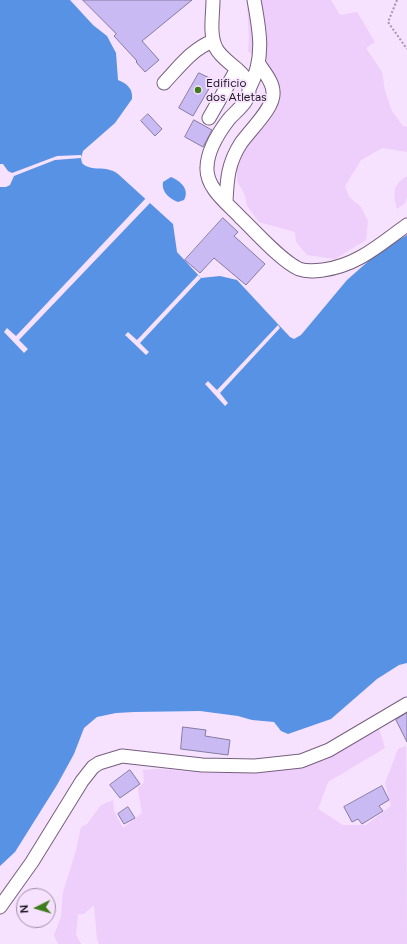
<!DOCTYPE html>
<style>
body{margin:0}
#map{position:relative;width:407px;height:944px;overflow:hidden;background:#f6e1fe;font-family:Figtree,sans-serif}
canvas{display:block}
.north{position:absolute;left:16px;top:888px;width:40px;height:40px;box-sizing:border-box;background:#f6e1fe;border:1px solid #a191a7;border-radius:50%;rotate:265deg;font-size:11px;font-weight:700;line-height:16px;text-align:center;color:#221925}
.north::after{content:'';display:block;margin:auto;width:14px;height:18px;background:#3f7d1b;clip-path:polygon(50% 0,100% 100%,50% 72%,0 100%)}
</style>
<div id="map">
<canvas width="407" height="944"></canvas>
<div class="north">N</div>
</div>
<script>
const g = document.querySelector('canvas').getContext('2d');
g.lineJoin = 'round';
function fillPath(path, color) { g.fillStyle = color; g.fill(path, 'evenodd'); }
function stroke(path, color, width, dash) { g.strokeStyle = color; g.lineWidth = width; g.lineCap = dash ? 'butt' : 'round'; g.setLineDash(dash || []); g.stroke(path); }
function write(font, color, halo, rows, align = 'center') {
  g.font = font + ' Figtree,sans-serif'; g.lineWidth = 3.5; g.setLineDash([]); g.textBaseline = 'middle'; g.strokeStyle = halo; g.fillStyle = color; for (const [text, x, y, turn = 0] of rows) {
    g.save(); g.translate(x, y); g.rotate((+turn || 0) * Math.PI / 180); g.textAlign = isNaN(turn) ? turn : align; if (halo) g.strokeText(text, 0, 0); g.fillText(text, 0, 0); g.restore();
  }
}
fillPath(new Path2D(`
 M247,0H331L340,15L357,12L375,42L366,48L382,72L385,91L392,111L403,126L407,127V152L382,148L361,160L345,186L349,197L361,207L368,221L366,240L335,259L307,255L296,242L295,232L259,222L247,206L245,195L237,181V159L273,90L270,67L260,63L248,51L249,39Z
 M407,176V197L405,203L397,209C393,192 392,186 407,176Z
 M378,725L385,748L328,782L318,809L343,825H366L391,806L385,783L398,749L406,746L407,944H99L97,939L94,905L84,914H78L76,935L81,944H58L54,935L61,917L63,892L76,851L81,827L87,824L101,805L113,800L114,811L123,828L142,813L138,788L144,782L143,770L159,769L205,773L268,772L307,764Z`), '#eecefa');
fillPath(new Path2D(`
 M0,0H70L93,25L107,36L116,53L118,80C127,84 133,88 132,99L115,123L83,151L81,158L82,163C92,173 105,164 118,174L173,224L177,252L201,278L220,276L237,280L290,337L294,339L301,335L347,280L381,250L407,235V663L399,665L377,679L331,719L288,734L281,731L274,722L252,720L238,716L200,711L134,712L116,713L97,717L84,728L74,754L57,785L15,852L0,866Z
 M171,177C181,181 190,190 184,200L178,202C170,199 161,192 163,182Z`), '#5792e4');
fillPath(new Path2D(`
 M81,155V158L55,160L14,176L10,185L6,187H0V164H3L8,171L12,173L57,156Z
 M146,198L150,203L19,340L28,349L24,353L4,332L7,328L16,336Z
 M198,275L201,278L140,343L149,352L146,355L125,335L128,332L137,340Z
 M278,325L280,328L220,393L228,403L225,406L205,384L208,381L217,390Z`), '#f6e1fe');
const building = new Path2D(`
 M83,0H192L142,41L159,60L145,72L136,62L137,61L114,36L116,34Z
 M199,73L214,80L193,116L179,108Z
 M148,114L162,129L155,136L141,121Z
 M194,120L212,130L203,147L185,137Z
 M223,218L238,232L234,236L265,264L246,285L214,258L200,273L185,260Z
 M407,713V742L396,720Z
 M183,727L206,730L205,736L230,740L228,755L181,749Z
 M130,770L140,784L120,798L110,785Z
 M382,786L389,800L379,806L383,811L362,824L358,819L352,822L344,807Z
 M128,807L135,818L124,824L118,814Z`);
fillPath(building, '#c9baf4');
stroke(building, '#857b9f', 1);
const minor = new Path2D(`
 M213,0C213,15 209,34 216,48C223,63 249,71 249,90C250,101 236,111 229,119C219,132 207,151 207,168C206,188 228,204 240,217C255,231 281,261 299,269C307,272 315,271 323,270C358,265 379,245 407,225
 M164,83C179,67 192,49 213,41
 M249,89C265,59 260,32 254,0
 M209,118L237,69
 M226,202C227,179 228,163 241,143C250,130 275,107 273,92C273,82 264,72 259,64
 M0,907L32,862L82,781L93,767L99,763L122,756L202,765L255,766L301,761L329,750L407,704`);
stroke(minor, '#765f7e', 15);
stroke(new Path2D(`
 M397,0L388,22L407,49`), '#a595ac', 2, [2, 2]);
stroke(minor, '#fff', 13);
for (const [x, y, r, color] of [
 [198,90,4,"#3f7d1b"]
]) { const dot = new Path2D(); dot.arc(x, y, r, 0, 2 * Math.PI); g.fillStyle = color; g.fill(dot); stroke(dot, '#f6e1fe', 1.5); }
write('12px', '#221925', '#f6e1fe', [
 ["Edificio",206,83],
 ["dos Atletas",206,97]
], 'left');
</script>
